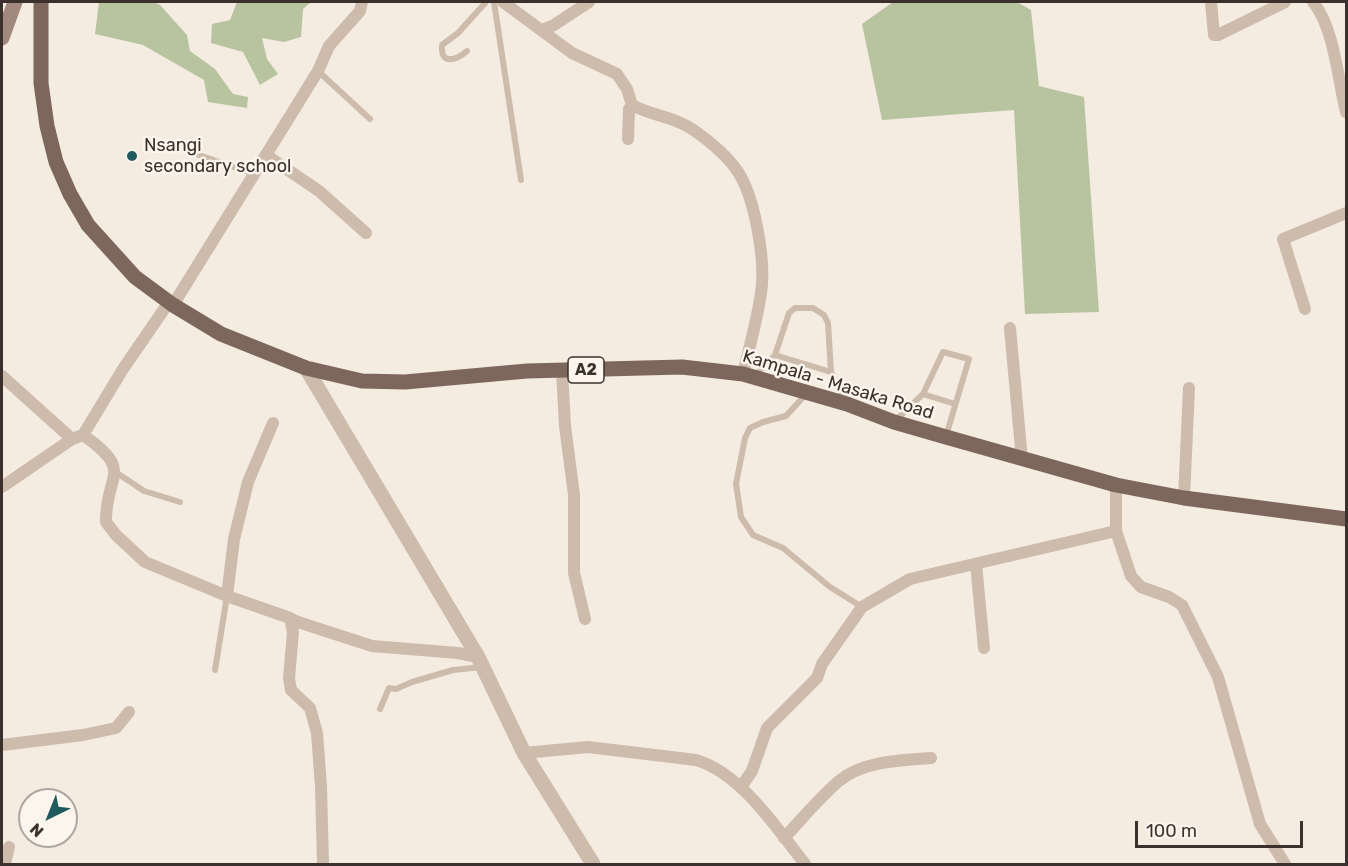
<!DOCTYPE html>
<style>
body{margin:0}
#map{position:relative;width:1348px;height:866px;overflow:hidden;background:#f4ebe1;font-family:Rubik,sans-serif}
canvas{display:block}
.frame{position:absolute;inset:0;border:3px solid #3b302b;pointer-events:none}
.north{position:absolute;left:18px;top:788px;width:60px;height:60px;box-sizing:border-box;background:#fbf5ee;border:2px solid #aea6a0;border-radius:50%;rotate:223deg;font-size:16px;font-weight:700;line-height:24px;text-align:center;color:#3b302b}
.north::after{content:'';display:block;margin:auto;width:21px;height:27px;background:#1f5a5e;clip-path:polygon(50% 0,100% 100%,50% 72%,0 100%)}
.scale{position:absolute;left:1135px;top:821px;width:168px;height:27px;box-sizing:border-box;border:3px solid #3b302b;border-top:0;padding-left:8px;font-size:18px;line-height:21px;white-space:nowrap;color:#3b302b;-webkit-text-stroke:4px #fbf5ee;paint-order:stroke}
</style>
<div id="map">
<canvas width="1348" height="866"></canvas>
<div class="frame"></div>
<div class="north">N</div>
<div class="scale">100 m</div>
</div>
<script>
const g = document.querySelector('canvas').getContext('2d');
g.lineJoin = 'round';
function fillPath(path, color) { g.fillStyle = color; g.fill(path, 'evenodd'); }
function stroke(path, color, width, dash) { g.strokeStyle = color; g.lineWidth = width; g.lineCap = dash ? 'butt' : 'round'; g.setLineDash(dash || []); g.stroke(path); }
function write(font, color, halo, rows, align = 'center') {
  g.font = font + ' Rubik,sans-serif'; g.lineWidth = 5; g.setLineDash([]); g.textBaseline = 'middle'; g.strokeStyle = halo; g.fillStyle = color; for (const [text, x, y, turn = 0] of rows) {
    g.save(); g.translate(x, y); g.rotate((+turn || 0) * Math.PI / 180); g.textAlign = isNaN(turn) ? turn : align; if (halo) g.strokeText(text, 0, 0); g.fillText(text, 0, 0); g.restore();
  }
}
fillPath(new Path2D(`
 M99,2H154L160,5L187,35L190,51L215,69L233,94L248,97L247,108L208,102L204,80L143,45L95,34Z
 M237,2H311L303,9L301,37L284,42L262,38L267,59L278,74L260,85L243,52L211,43L212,24L230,20Z
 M893,2H1017L1031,10L1039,86L1084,97L1099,312L1025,314L1014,110L882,120L862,24Z`), '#b8c4a0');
stroke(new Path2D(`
 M494,2L521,180
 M467,51C457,60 440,66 442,45L458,33L486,2
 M318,71L370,119
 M170,145L254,174
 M775,355L831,372
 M755,376L775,355L789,313L795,308H813L824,315L828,323L831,372L845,401
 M807,393L786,416L763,422L750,428L745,438L736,484L741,517L753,535L783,548L830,587L862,607
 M923,394L955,404
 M895,421L923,394L943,352L969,359L946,436
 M114,471L144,491L180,502
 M215,670L227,596
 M380,709L389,688L396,689L412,682L453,670L482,667`), '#cdbbac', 6);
stroke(new Path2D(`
 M503,2L572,53L617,74L627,89L632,105C652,116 676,117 695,131C709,141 726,155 736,169C755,195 766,262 761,293C757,321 749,348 743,374
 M1211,2L1214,35H1218L1285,2
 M1313,2C1334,27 1338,80 1346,112
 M542,30L554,25L589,2
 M628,139L629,109L632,105
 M266,155L319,191L366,233
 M173,305L318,71L329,46L360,11L362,2
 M1305,309L1283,239L1346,213
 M1010,328L1022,460
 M562,371L565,426L574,495V573L585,619
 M2,376L72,439
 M83,435C136,472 105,474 106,522L116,535L145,562L227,596L290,618L298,622L372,646L458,653L478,657
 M1116,485V531L1131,576L1141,587L1169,597L1182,605L1218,677L1260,824L1285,864
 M2,487L72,439L83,435L123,369L169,302
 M1184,498L1189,388
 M976,564L984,648
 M227,596L234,539L248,482L273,423
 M290,618L293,632L289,678L291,690L310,708L317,733L321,787L323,864
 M2,745L83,735L116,728L129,712
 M524,753L588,747L696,760C741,773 777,829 805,864
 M741,787L752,771L767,728L817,678L822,664L862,607L910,579L1116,531
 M784,838C802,819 819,798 839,781C863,761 902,760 931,758
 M5,864L9,847`), '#cdbbac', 12);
stroke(new Path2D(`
 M306,368L478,657L524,753L593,864`), '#cdbbac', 15);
stroke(new Path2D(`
 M2,38L15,2`), '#a18a7d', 15);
stroke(new Path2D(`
 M41,2V83L47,126L56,162L70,194L88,225L135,277L173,305L221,334L306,368L362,381L405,382L527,371L682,367L743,374L847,404L894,422L946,437L1116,485L1184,498L1346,519`), '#7d675c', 15);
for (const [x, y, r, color] of [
 [132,156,6,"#1f5a5e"]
]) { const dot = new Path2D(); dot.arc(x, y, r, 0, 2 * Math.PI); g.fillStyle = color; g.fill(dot); stroke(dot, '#fbf5ee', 2); }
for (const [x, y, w] of [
 [586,370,36]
]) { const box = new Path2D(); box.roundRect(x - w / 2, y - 13, w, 26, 4.5); g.fillStyle = '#fbf5ee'; g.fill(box); stroke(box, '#3b302b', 1.5); }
write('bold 16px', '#3b302b', null, [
 ["A2",586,370]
]);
write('18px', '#3b302b', '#fbf5ee', [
 ["Nsangi",144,146],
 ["secondary school",144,167]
], 'left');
write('18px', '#3b302b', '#fbf5ee', [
 ["Kampala - Masaka Road",838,385,17]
]);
</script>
